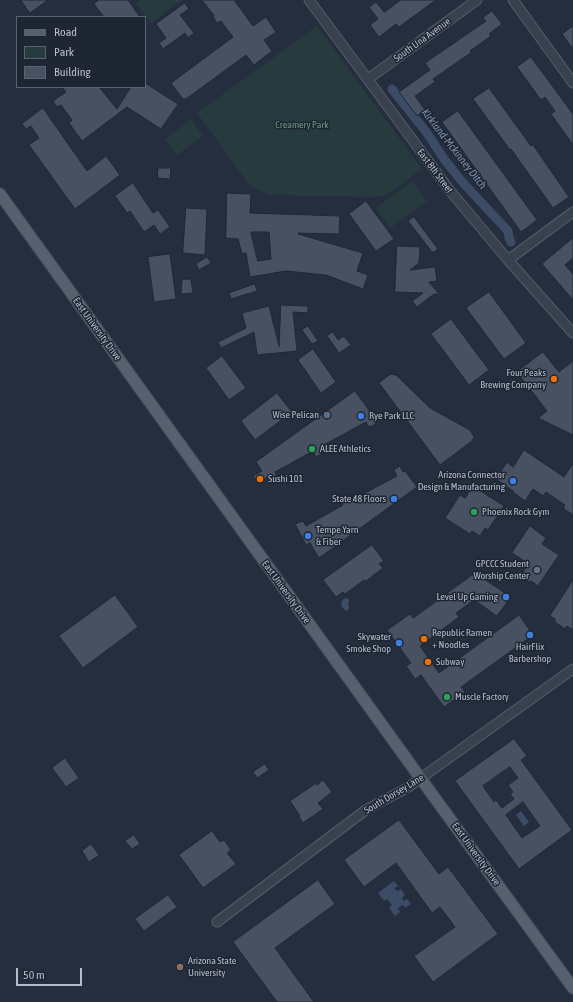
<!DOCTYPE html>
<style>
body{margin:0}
#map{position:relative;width:573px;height:1002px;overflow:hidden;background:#252e3e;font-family:"Asap Condensed",sans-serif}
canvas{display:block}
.legend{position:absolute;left:16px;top:16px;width:130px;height:72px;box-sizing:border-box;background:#1e2633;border:1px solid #5b626f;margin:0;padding:5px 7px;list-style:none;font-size:12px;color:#b6bcc9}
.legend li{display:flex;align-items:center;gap:8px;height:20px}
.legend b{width:20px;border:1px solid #5b626f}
.scale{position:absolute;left:16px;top:968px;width:66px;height:18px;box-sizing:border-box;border:2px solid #b6bcc9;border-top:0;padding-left:5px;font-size:12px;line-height:14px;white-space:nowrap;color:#b6bcc9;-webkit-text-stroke:3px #1e2633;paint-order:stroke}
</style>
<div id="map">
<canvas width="573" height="1002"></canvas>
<ul class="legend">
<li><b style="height:5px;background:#57606e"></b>Road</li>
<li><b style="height:11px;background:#273b3f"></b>Park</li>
<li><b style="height:11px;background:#475162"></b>Building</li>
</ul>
<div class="scale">50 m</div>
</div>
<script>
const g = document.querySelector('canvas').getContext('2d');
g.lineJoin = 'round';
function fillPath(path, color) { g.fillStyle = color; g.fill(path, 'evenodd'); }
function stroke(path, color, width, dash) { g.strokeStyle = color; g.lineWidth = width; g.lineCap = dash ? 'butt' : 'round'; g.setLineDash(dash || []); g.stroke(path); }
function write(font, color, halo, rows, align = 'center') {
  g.font = font + ' "Asap Condensed",sans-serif'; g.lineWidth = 3; g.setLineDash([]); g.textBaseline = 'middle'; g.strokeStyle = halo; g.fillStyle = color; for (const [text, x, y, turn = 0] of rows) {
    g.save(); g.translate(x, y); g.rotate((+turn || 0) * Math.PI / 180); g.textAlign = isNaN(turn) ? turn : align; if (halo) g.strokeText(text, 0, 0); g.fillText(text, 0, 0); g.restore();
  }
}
fillPath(new Path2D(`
 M140,0H182L151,23L136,3Z
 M317,26L422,169L387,195L370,197L271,195L251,187L197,113Z
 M191,119L203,136L177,155L165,139Z
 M412,181L427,201L390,228L376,208Z`), '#273b3f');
fillPath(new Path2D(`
 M347,598L349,600V602L348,604L349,608L348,610L346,611L341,606L342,600Z
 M521,811L529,822L524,826L516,815Z
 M394,881L398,886L394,888L397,891L401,889L405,895L402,898L404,901L407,899L411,904L405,908L403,905L398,908L400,912L395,916L389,908L392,905L387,899L384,901L378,893Z`), '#3c4b66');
stroke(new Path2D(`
 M392,89L427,133L444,159L464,184L508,231L509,238L511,242`), '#3c4b66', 9);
const building = new Path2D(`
 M21,0H48L30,13Z
 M99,0H128L140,17H104L94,4Z
 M202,0H234L253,26L266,17L276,32L264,40L272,51L254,65L246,55L186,99H183L171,83L233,37L221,21L217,23L213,17L214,16Z
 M401,0H436L399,27L396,24L379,37L370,25L378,19L369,7L376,2L384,12Z
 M185,3L189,9L180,15L194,33L188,38L185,33L163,49L159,43L166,38L156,24Z
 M492,11L502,24L489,34L491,36L470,51L472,52L433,79L435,82L415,96L425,110L417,116L399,92L430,70L425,63L486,21L483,18Z
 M573,26V49L562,34Z
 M531,57L573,114V145L551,114L555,111L545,97L541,100L517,67Z
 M145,83L178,104L161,129L127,107L82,141L69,123L72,120L61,105L57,107L53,101L66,92L62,87H99L117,109L131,87H145Z
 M489,88L531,146L533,145L569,197L553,208L511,149L510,150L473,99Z
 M43,108L87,171L106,156L120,175L75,209L29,145L39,138L31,126L26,129L22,124Z
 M458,111L537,220L521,232L442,122Z
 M158,168H171L170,179L158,178Z
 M133,183L153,213L158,210L170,227L160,234L154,225L144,232L130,211L127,213L115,196Z
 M227,193L251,194L250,213L340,216L339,234L298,233V234L363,253L357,271L368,275L363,289L326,275L286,271L250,277L246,253L242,254L238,239L226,238ZM251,232H269L271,259L258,261Z
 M366,201L394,239L376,251L349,214Z
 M186,208L207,209L205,255L183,253Z
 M414,217L438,249L434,252H432L408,221Z
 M573,238V258L565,265L573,274V300L542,264Z
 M397,246L420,247L419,263L410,270L435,267L437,281L429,282L439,294H434L417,307L412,301L423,293L395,292Z
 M170,254L176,299L154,302L148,257Z
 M207,257L211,263L199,270L196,264Z
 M191,279L193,293L181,294L182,280Z
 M255,284L257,291L231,299L229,293Z
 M489,292L526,343L504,359L466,308Z
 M281,305L308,306V313L293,312L297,351L257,355L254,332L221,348L218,342L246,328L242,313L269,306L279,346Z
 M451,319L489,370L469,385L431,334Z
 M308,326L318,341L312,344L302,330Z
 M333,332L338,340L344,336L351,345L339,353L327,336Z
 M313,349L336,382L321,393L298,360Z
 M543,352L559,372L573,361V435L538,418L547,411L517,372Z
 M222,356L246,388L229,400L206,368Z
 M391,374L396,375L430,408L470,430L474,437L472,441L440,465L379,383Z
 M355,391L374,417H373L376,424L369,427L366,422L320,447L323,453L316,457L313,451L275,472L278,479L271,483L268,477L257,483L253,476L262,471L256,462Z
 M277,393L292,412L255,440L241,421Z
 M524,450L564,477L573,463V515L563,508L565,505L546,492L543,496L533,489L525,501L514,493L513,491L496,479L507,462L513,467Z
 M400,466L403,472L405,471L417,487L319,558L310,543L306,545L295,524L303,521L306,526L343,505L341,500L347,496L350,501L397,476L394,470Z
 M473,486L504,506L488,530L485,528L480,536L472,531L470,534L445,518L460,495L465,498Z
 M530,526L546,538L542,544L559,555L538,586L531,581L529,582L520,576L529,564L512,553Z
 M372,545L384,561L379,564L383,568L366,581L364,580L345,594L343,592L336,597L323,580Z
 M475,573L511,597L497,616L474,600L456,613L459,617L420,646L439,673L519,615L533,635L461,687L465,692L444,707L421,675L415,679L406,666L411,663L387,630L410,614L413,618Z
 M573,580V630L567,626L565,629L555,622V619L550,616Z
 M115,595L138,627L83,668L59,636Z
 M514,739L527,756L521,760L572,830L519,869L455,781ZM510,767L518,778L508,785L513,792L510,794L514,799L502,808L496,800L494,802L483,786ZM523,802L540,826L522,838L506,815Z
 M65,758L79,778L66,787L52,768Z
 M265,764L269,770L257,778L253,772Z
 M323,780L332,792L318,803L323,809L303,823L299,817L300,816L290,801L316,783L317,785Z
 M399,820L439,874L448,867L498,934L433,982L414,956L455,927L440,907L432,913L396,863L364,887L344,860Z
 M212,831L220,842L224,840L231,850L227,853L236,864L203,888L179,855Z
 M134,835L140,844L132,849L125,841Z
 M91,844L99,855L89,862L82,851Z
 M318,880L335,904L275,948L314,1002H277L233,942Z
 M168,895L177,907L144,931L135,919Z`);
fillPath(building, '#475162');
stroke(building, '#202835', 1);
const minor = new Path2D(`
 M309,0L451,192L508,260L573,333
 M513,0L573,83
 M368,79L477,0
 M508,260L573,212
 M217,922L367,809L407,788L573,669`);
const major = new Path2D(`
 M0,194L421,779L573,988`);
stroke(minor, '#545c69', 11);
stroke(major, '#434a57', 13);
stroke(minor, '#39414e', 9);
stroke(major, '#57606e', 11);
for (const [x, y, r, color] of [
 [554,379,4,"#e8710a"],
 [327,415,4,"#5c6f8a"],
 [361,416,4,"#3f7fe0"],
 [312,449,4,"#2e9e5b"],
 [260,479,4,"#e8710a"],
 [513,481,4,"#3f7fe0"],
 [394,499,4,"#3f7fe0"],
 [474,512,4,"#2e9e5b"],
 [308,536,4,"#3f7fe0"],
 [537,570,4,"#6b7280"],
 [506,597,4,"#3f7fe0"],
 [530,635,4,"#3f7fe0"],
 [424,639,4,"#e8710a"],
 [399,643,4,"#3f7fe0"],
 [428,662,4,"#e8710a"],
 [447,697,4,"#2e9e5b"],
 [180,967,4,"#8d6e63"]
]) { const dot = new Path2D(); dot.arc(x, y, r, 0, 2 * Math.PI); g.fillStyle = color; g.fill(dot); stroke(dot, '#1e2633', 1.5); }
write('10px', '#b6bcc9', '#1e2633', [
 ["South Una Avenue",422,40,-36],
 ["East 8th Street",435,171,53],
 ["East University Drive",97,329,54],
 ["East University Drive",286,592,54],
 ["South Dorsey Lane",394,794,-31],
 ["East University Drive",476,854,54]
]);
write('10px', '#6e997a', '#1e2633', [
 ["Creamery Park",302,125]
]);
write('10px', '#b6bcc9', '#1e2633', [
 ["Four Peaks",546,373,"right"],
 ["Brewing Company",546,385,"right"],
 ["Wise Pelican",319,415,"right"],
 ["Rye Park LLC",369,416],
 ["ALEE Athletics",320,449],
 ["Arizona Connector",505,475,"right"],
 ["Design & Manufacturing",505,487,"right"],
 ["Sushi 101",268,479],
 ["State 48 Floors",386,499,"right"],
 ["Phoenix Rock Gym",482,512],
 ["Tempe Yarn",316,530],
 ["& Fiber",316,542],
 ["GPCCC Student",529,564,"right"],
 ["Worship Center",529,576,"right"],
 ["Level Up Gaming",498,597,"right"],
 ["Republic Ramen",432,633],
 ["+ Noodles",432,645],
 ["Skywater",391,637,"right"],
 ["Smoke Shop",391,649,"right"],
 ["HairFlix",530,647,"center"],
 ["Barbershop",530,659,"center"],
 ["Subway",436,662],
 ["Muscle Factory",455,697],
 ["Arizona State",188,961],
 ["University",188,973]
], 'left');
write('italic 11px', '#7e90af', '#1e2633', [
 ["Kirkland-Mckinney Ditch",454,149,52]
]);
</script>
